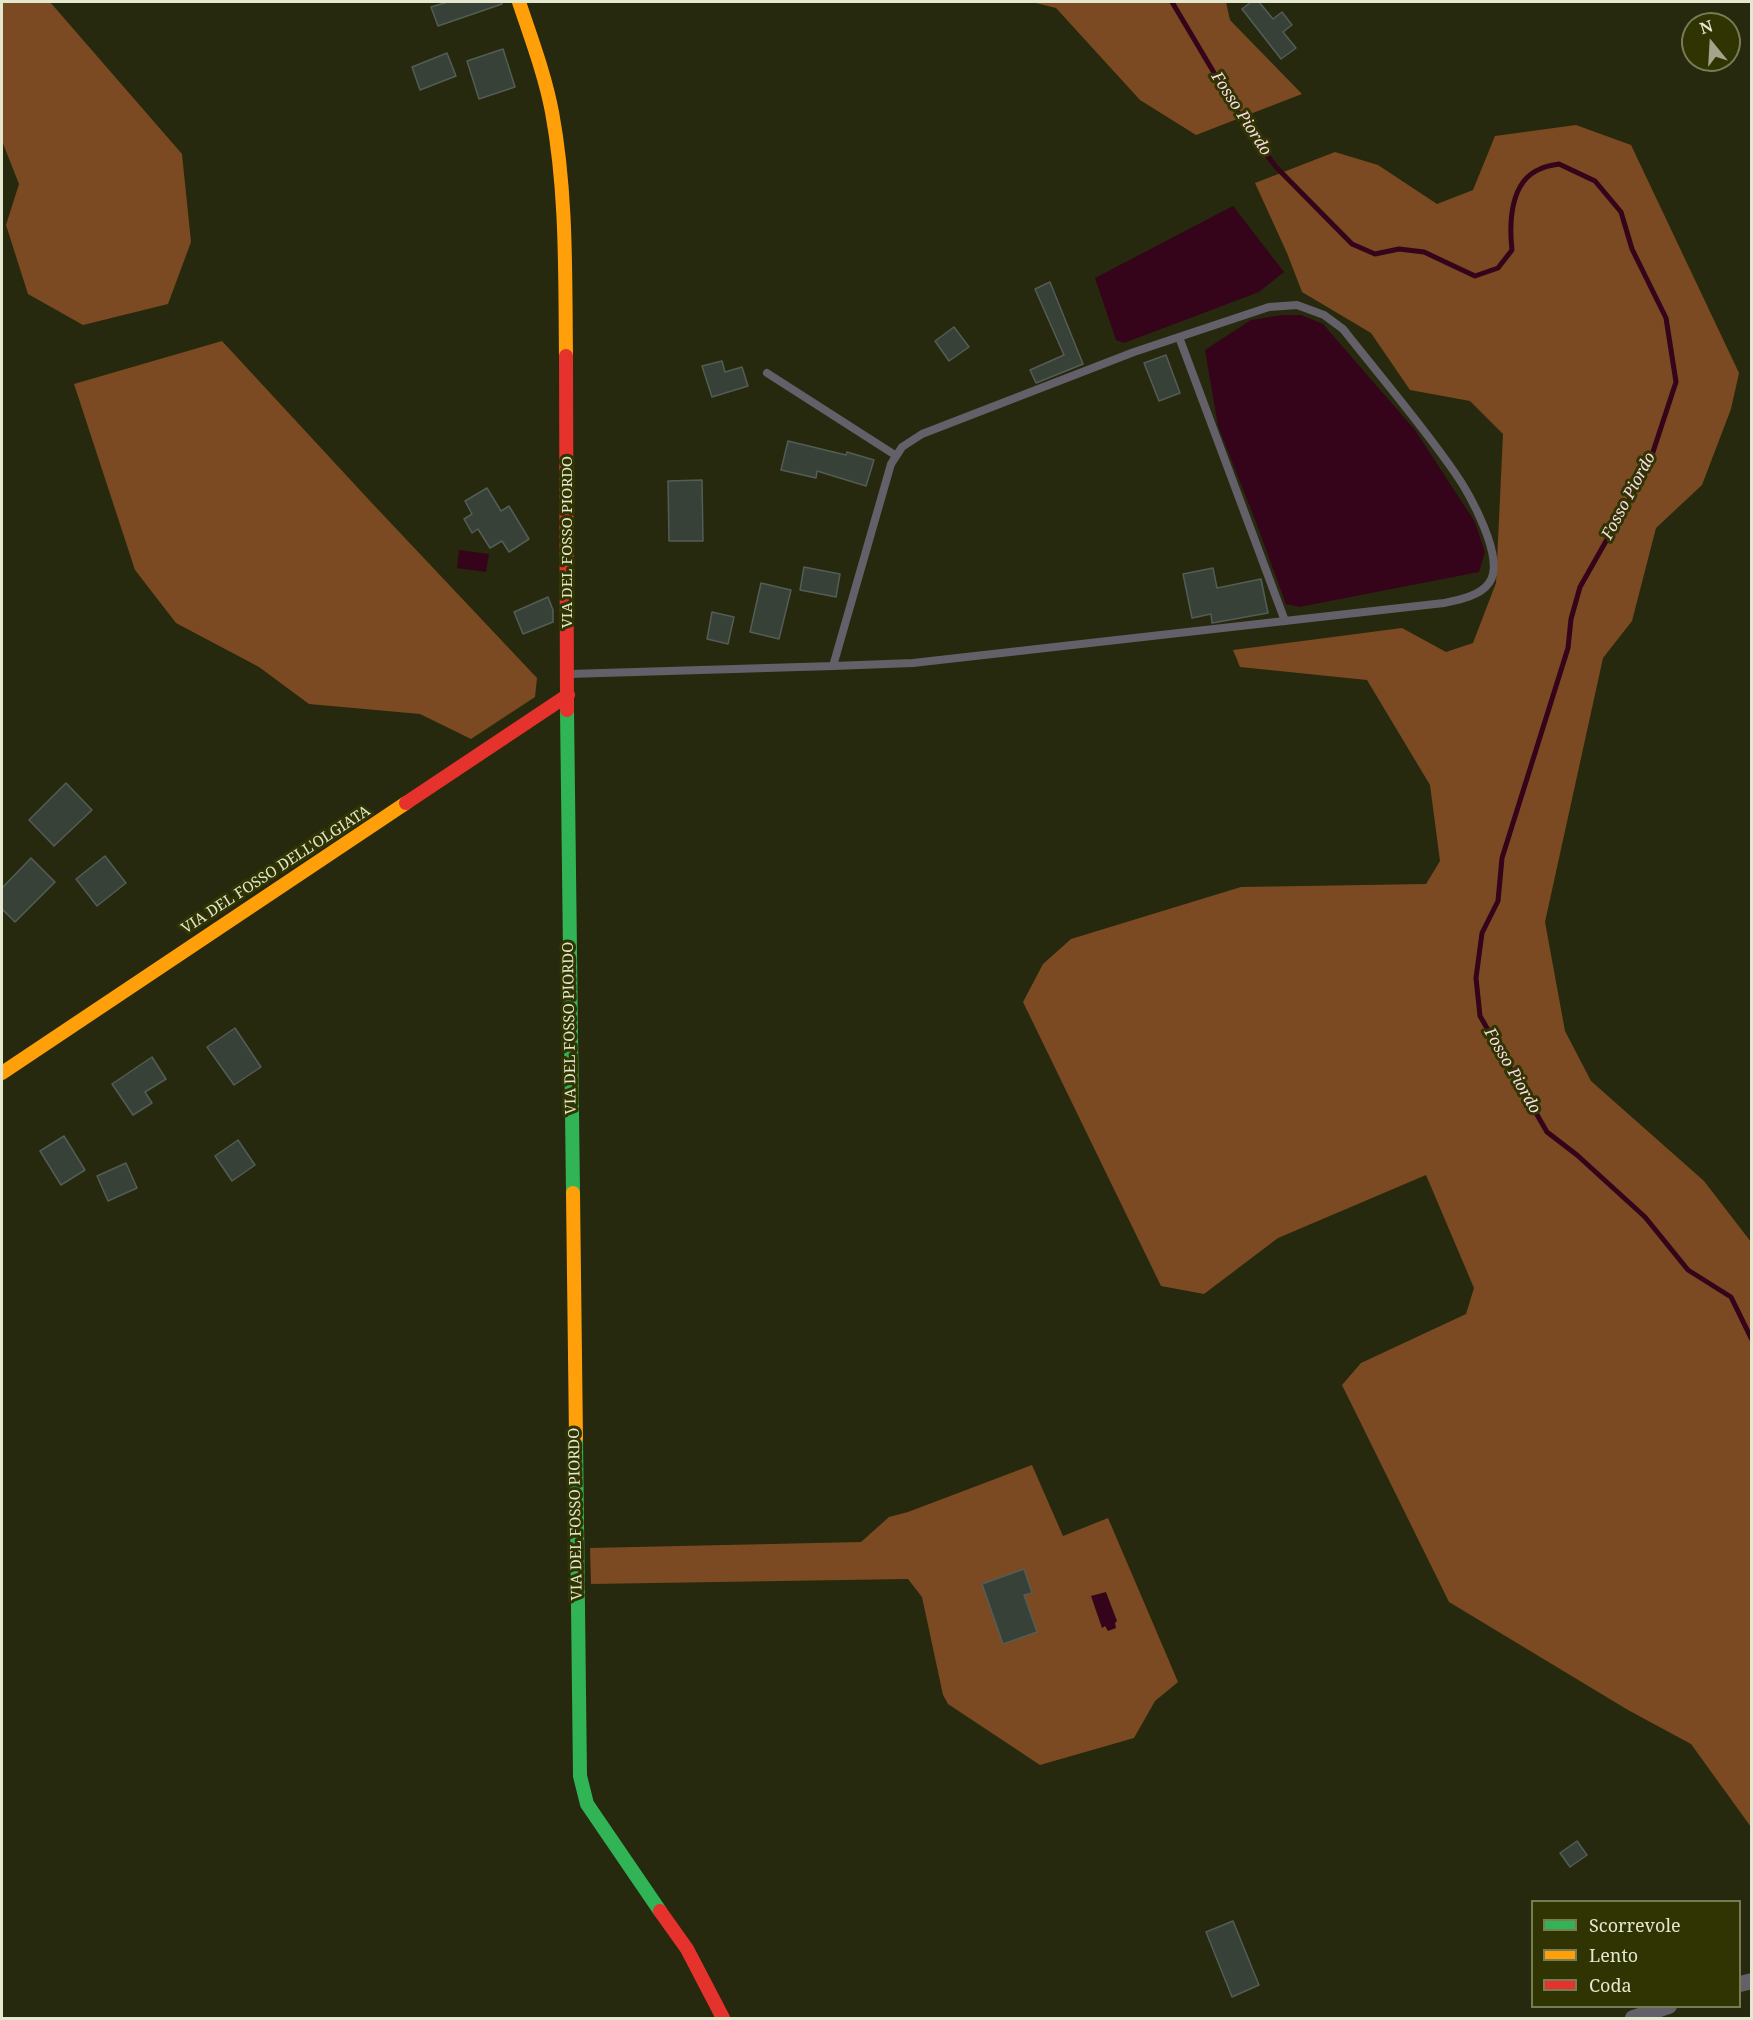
<!DOCTYPE html>
<style>
body{margin:0}
#map{position:relative;width:1753px;height:2020px;overflow:hidden;background:#26290d;font-family:"Noto Serif",serif}
canvas{display:block}
.frame{position:absolute;inset:0;border:3px solid #e4e8ce;pointer-events:none}
.legend{position:absolute;left:1531px;top:1900px;width:210px;height:108px;box-sizing:border-box;background:#303402;border:2px solid #787c54;margin:0;padding:8px 10px;list-style:none;font-size:18px;color:#e4e8ce}
.legend li{display:flex;align-items:center;gap:12px;height:30px}
.legend b{width:30px;border:2px solid #787c54}
.north{position:absolute;left:1681px;top:12px;width:60px;height:60px;box-sizing:border-box;background:#303402;border:2px solid #787c54;border-radius:50%;rotate:342deg;font-size:16px;font-weight:700;line-height:24px;text-align:center;color:#e4e8ce}
.north::after{content:'';display:block;margin:auto;width:21px;height:27px;background:#a2a58a;clip-path:polygon(50% 0,100% 100%,50% 72%,0 100%)}
</style>
<div id="map">
<canvas width="1753" height="2020"></canvas>
<div class="frame"></div>
<ul class="legend">
<li><b style="height:8px;background:#30b455"></b>Scorrevole</li>
<li><b style="height:8px;background:#ff9f0a"></b>Lento</li>
<li><b style="height:8px;background:#e5322d"></b>Coda</li>
</ul>
<div class="north">N</div>
</div>
<script>
const g = document.querySelector('canvas').getContext('2d');
g.lineJoin = 'round';
function fillPath(path, color) { g.fillStyle = color; g.fill(path, 'evenodd'); }
function stroke(path, color, width, dash) { g.strokeStyle = color; g.lineWidth = width; g.lineCap = dash ? 'butt' : 'round'; g.setLineDash(dash || []); g.stroke(path); }
function write(font, color, halo, rows, align = 'center') {
  g.font = font + ' "Noto Serif",serif'; g.lineWidth = 6; g.setLineDash([]); g.textBaseline = 'middle'; g.strokeStyle = halo; g.fillStyle = color; for (const [text, x, y, turn = 0] of rows) {
    g.save(); g.translate(x, y); g.rotate((+turn || 0) * Math.PI / 180); g.textAlign = isNaN(turn) ? turn : align; if (halo) g.strokeText(text, 0, 0); g.fillText(text, 0, 0); g.restore();
  }
}
fillPath(new Path2D(`
 M2,2H50L182,154L191,242L168,304L83,325L28,294L6,225L19,184L2,141Z
 M1032,2H1226L1230,20L1302,94L1196,135L1140,100L1056,8Z
 M1576,125L1631,145L1739,373L1731,409L1702,485L1656,528L1632,621L1603,658L1545,922L1565,1031L1591,1081L1704,1181L1751,1242V1827L1691,1744L1628,1710L1449,1602L1342,1385L1361,1363L1466,1314L1474,1288L1426,1175L1278,1238L1204,1294L1161,1286L1023,1002L1043,964L1071,939L1241,887L1426,884L1440,861L1430,785L1367,680L1240,667L1233,650L1402,628L1446,652L1473,643L1496,583L1503,434L1470,401L1410,390L1371,333L1302,292L1287,253L1255,183L1335,152L1378,165L1437,204L1473,190L1495,136Z
 M222,341L370,501L537,678L535,697L471,739L420,714L309,704L259,667L176,623L135,570L74,384Z
 M1032,1465L1063,1536L1108,1518L1178,1682L1155,1701L1134,1738L1040,1765L948,1704L943,1695L922,1597L908,1579L591,1584L590,1548L861,1542L889,1517L908,1512Z`), '#7b4a22');
fillPath(new Path2D(`
 M1233,206L1284,272L1259,292L1124,343L1116,340L1095,278Z
 M1282,315H1301L1323,324L1415,430L1475,522L1485,552L1479,572L1299,607L1286,604L1256,522L1218,426L1205,350L1251,320Z
 M459,550L489,554L486,572L457,568Z
 M1106,1592L1117,1621L1115,1623L1116,1628L1108,1631L1105,1626L1102,1628L1091,1596Z`), '#35041a');
stroke(new Path2D(`
 M1172,2L1248,130L1276,167L1352,244L1375,254L1399,249L1424,252L1475,276L1498,268L1512,250C1509,223 1510,181 1540,169C1546,166 1553,165 1559,164L1595,181L1621,212L1632,249L1666,318L1676,382L1648,467L1580,587L1571,619L1568,648L1502,858L1498,901L1482,933L1476,978L1480,1016L1547,1132L1577,1155L1645,1217L1688,1270L1731,1297L1752,1340`), '#35041a', 5);
const building = new Path2D(`
 M448,2H502V4L438,26L431,7Z
 M1251,2H1259L1273,19L1282,12L1292,25L1283,32L1296,48L1281,59L1242,9Z
 M503,49L515,87L479,99L467,61Z
 M447,53L456,76L420,90L412,67Z
 M1050,282L1083,364L1036,383L1030,370L1064,355L1035,289Z
 M954,327L969,347L949,361L935,341Z
 M1166,355L1180,393L1159,401L1144,363Z
 M722,361L725,372L742,367L748,386L712,397L702,366Z
 M788,441L846,455L847,452L874,460L866,486L817,471L816,478L781,470Z
 M702,480L703,541H669L668,481Z
 M487,488L501,511L509,506L529,539L509,552L502,541L490,548L478,529L472,533L464,519L472,514L465,501Z
 M804,567L840,574L836,597L800,590Z
 M1213,568L1217,588L1261,579L1268,613L1212,623L1211,614L1192,618L1183,574Z
 M761,583L791,590L779,639L750,632Z
 M548,597L553,610V622L523,634L514,612Z
 M712,612L734,617L728,644L707,639Z
 M66,783L92,810L54,846L29,820Z
 M105,856L126,883L97,906L76,879Z
 M31,858L55,882L15,922L2,909V888Z
 M235,1028L261,1067L234,1085L207,1047Z
 M152,1057L166,1079L145,1092L152,1103L133,1115L112,1084Z
 M64,1136L85,1170L61,1185L40,1151Z
 M238,1140L255,1165L232,1181L215,1156Z
 M126,1163L137,1188L108,1201L97,1176Z
 M1024,1569L1032,1593L1024,1595L1037,1632L1003,1644L982,1584Z
 M1577,1841L1587,1855L1570,1867L1560,1853Z
 M1233,1921L1259,1985L1232,1997L1206,1932Z`);
fillPath(building, '#374138');
stroke(building, '#535d56', 1.5);
stroke(new Path2D(`
 M1179,337L1285,621
 M767,373L895,455
 M569,674L833,666L913,663L1444,603C1459,600 1480,596 1489,583C1507,559 1468,491 1453,470C1419,421 1380,376 1343,329L1324,315L1297,305L1269,307L1134,352L922,434L902,447L891,464L833,666`), '#636069', 8);
stroke(new Path2D(`
 M1740,1984L1752,1981
 M1633,2018L1669,2006`), '#636069', 16);
stroke(new Path2D(`
 M567,710L573,1193
 M576,1438L580,1776L587,1804L660,1911`), '#30b455', 14);
stroke(new Path2D(`
 M519,2C531,38 545,75 552,112C567,193 565,275 566,356
 M2,1073L406,803
 M573,1193L576,1438`), '#ff9f0a', 14);
stroke(new Path2D(`
 M566,356L567,710
 M406,803L568,695
 M660,1911L687,1949L723,2018`), '#e5322d', 14);
write('15px', '#e4e8ce', '#303402', [
 ["VIA DEL FOSSO PIORDO",568,542,-90],
 ["VIA DEL FOSSO DELL'OLGIATA",276,870,-33],
 ["VIA DEL FOSSO PIORDO",570,1028,-91],
 ["VIA DEL FOSSO PIORDO",576,1514,-91]
]);
write('italic 16px', '#f9dae5', '#303402', [
 ["Fosso Piordo",1241,114,57],
 ["Fosso Piordo",1629,496,-62],
 ["Fosso Piordo",1512,1071,60]
]);
</script>
